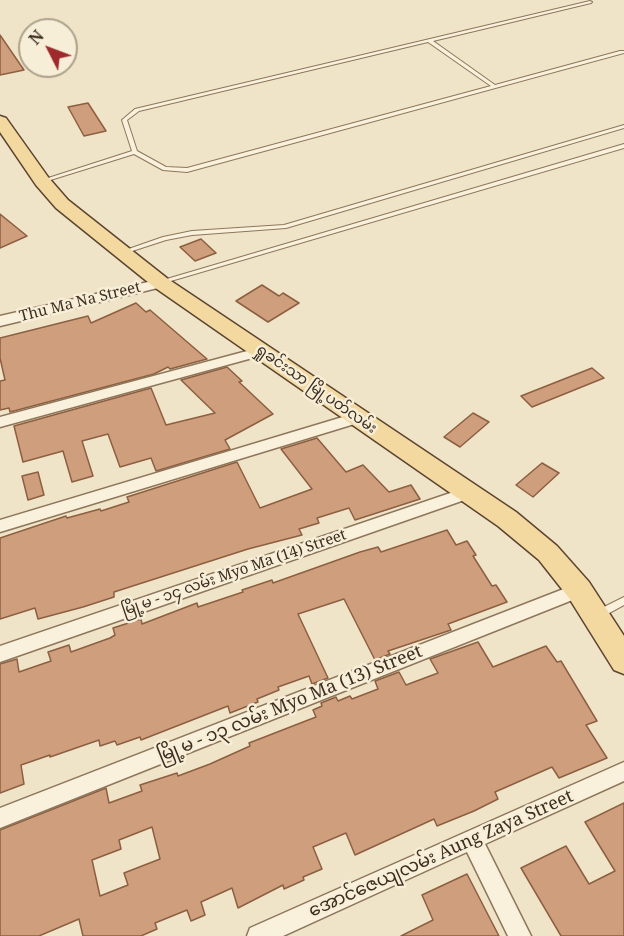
<!DOCTYPE html>
<meta charset="utf-8">
<style>
body{margin:0}
#map{position:relative;width:624px;height:936px;overflow:hidden;background:#f0e4c8;font-family:"Noto Serif",serif}
canvas{display:block}
.north{position:absolute;left:18px;top:18px;width:60px;height:60px;box-sizing:border-box;background:#f7eed8;border:2px solid #ada18e;border-radius:50%;rotate:312deg;font-size:16px;font-weight:700;line-height:24px;text-align:center;color:#3d2e20}
.north::after{content:'';display:block;margin:auto;width:21px;height:27px;background:#9e2a2b;clip-path:polygon(50% 0,100% 100%,50% 72%,0 100%)}
</style>
<div id="map">
<canvas width="624" height="936"></canvas>
<div class="north">N</div>
</div>
<script>
const g = document.querySelector('canvas').getContext('2d');
g.lineJoin = 'round';
function fillPath(path, color) { g.fillStyle = color; g.fill(path, 'evenodd'); }
function stroke(path, color, width, dash) { g.strokeStyle = color; g.lineWidth = width; g.lineCap = dash ? 'butt' : 'round'; g.setLineDash(dash || []); g.stroke(path); }
function write(font, color, halo, rows, align = 'center') {
  g.font = font + ' "Noto Serif","Noto Sans Myanmar",serif'; g.lineWidth = 5; g.setLineDash([]); g.textBaseline = 'middle'; g.strokeStyle = halo; g.fillStyle = color; for (const [text, x, y, turn = 0] of rows) {
    g.save(); g.translate(x, y); g.rotate((+turn || 0) * Math.PI / 180); g.textAlign = isNaN(turn) ? turn : align; if (halo) g.strokeText(text, 0, 0); g.fillText(text, 0, 0); g.restore();
  }
}
const building = new Path2D(`
 M0,35L24,70L0,75Z
 M88,103L106,131L84,136L68,107Z
 M0,214L27,236L0,248Z
 M201,239L216,253L195,261L180,247Z
 M262,285L279,296L283,293L299,303L268,322L236,301Z
 M136,303L146,312L150,310L207,359L170,369L168,367L154,374L10,412L9,408L0,410V381L5,380L0,358V338L88,316L91,323Z
 M227,367L242,381L239,382L273,414L225,440L230,449L156,471L151,458L120,467L108,434L82,441L93,476L72,482L63,451L23,462L14,426L151,388L166,425L215,413L181,380Z
 M592,368L604,378L532,407L521,396Z
 M473,413L489,422L460,447L444,437Z
 M317,438L346,472L363,465L389,492L411,485L420,499L355,520L349,508L317,518L319,523L299,529L302,535L248,549L114,592V597L83,607L38,619L35,608L0,619V538L66,516L67,518L100,509L101,511L129,502L127,497L237,462L260,508L312,489L281,449Z
 M542,463L559,473L533,497L516,485Z
 M38,472L44,495L28,500L22,476Z
 M447,530L456,545L467,541L476,555L473,556L492,586L496,585L507,602L448,624L451,630L388,651L390,654L375,660L344,599L298,614L328,678L312,684L309,676L278,687L279,690L257,699L258,702L230,713L228,706L141,740L140,737L117,745L115,741L100,746L99,740L50,757V755L21,765L24,784L0,793V664L17,659L19,672L51,661L48,652L69,645L71,652L110,638L115,635L113,628L141,619L142,624L197,603L198,607L243,592L242,590L272,580L273,583L360,552L378,547L381,552Z
 M478,642L493,667L546,646L557,662L561,661L597,721L586,725L607,758L559,778L552,767L495,792L498,799L474,811L437,826L434,819L355,855L346,833L313,847L322,869L303,877L304,880L284,889L283,885L238,908L232,888L201,902L205,915L191,921L187,910L155,923L157,929L141,936H83L79,919L39,936H0V830L106,788L109,803L142,791L140,785L177,773L178,776L210,764L250,746L249,743L316,717L313,710L322,706L321,703L336,697L338,701L350,696L352,699L378,689L375,681L399,672L406,685L438,673L430,659ZM152,827L160,859L124,873L128,885L100,896L92,860L121,849L119,840Z
 M624,803V936H561L521,868L566,846L589,884L615,871L585,822Z
 M467,874L499,936H401L433,920L422,895Z`);
fillPath(building, '#cf9f7d');
stroke(building, '#8d5f41', 1.5);
const service = new Path2D(`
 M590,1L592,2L591,3L433,41L495,85L620,51H624V53L187,172L163,170L134,154L44,182L39,181L132,151L122,120L135,109ZM428,42L491,86L187,168L166,167L137,151L127,120L139,111Z
 M624,125V128L286,228L192,235L166,240L123,254L120,252L163,237L192,231L284,225Z
 M624,144V148L164,283L162,284L159,282L160,281Z
 M624,597V605L602,617L599,618L596,617L595,614L596,611Z`);
const minor = new Path2D(`
 M262,347L269,351L267,354L0,427V417Z
 M356,413L361,414L363,418L361,422L0,532V520Z
 M468,487L473,489L476,493L473,497L0,662V646Z
 M579,583L585,585L587,590L585,595L0,828V808Z
 M624,762V781L485,844L531,936H508L467,852L283,936H247L250,928Z`);
const tertiary = new Path2D(`
 M161,279L168,283L166,286L0,326V316Z`);
const primary = new Path2D(`
 M0,116L6,118L48,177L68,200L168,279L516,512L557,546L589,582L624,636V674L614,670L569,598L539,560L498,526L154,287L56,208L36,185L0,132Z`);
stroke(service, '#8d765c', 2);
stroke(minor, '#8d765c', 3);
stroke(tertiary, '#8d765c', 3);
stroke(primary, '#5b4430', 3);
fillPath(service, '#faf1dc');
fillPath(minor, '#faf1dc');
fillPath(tertiary, '#faf1dc');
fillPath(primary, '#f3d9a0');
write('15px', '#3d2e20', '#f7eed8', [
 ["Thu Ma Na Street",80,302,-14],
 ["ရှုခင်းသာ မြို့ပတ်လမ်း",316,389,35],
 ["မြို့မ - ၁၄ လမ်း Myo Ma (14) Street",234,573,-19]
]);
write('18px', '#3d2e20', '#f7eed8', [
 ["မြို့မ - ၁၃ လမ်း Myo Ma (13) Street",290,704,-22],
 ["အောင်ဇေယျလမ်း Aung Zaya Street",441,854,-24]
]);
</script>
